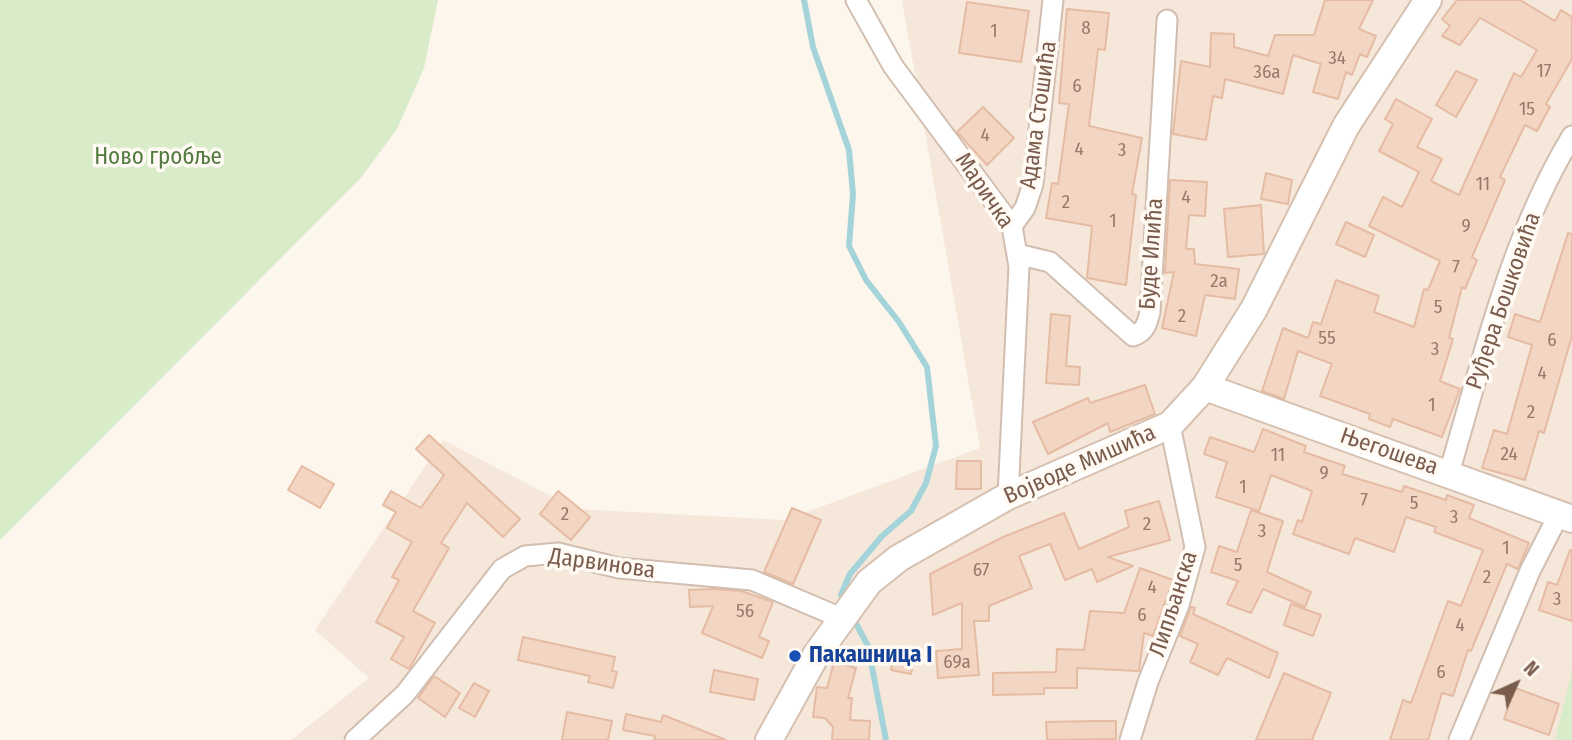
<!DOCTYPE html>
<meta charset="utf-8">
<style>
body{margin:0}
#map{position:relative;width:1572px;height:740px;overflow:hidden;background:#fdf6ec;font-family:"Fira Sans Condensed",sans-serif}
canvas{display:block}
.north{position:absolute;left:1481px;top:649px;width:70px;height:70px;-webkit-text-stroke:5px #fffaf3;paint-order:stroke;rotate:45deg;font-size:19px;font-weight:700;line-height:28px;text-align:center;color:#7a5c4d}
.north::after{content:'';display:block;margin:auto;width:24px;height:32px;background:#7a5c4d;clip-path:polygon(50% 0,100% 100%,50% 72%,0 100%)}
</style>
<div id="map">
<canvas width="1572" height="740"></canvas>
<div class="north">N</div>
</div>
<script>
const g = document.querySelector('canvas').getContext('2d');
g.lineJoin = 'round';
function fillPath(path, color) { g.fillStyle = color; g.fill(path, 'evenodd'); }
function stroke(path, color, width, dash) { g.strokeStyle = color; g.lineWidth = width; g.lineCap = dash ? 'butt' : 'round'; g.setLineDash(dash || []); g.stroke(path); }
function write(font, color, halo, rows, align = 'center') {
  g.font = font + ' "Fira Sans Condensed",sans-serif'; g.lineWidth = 7; g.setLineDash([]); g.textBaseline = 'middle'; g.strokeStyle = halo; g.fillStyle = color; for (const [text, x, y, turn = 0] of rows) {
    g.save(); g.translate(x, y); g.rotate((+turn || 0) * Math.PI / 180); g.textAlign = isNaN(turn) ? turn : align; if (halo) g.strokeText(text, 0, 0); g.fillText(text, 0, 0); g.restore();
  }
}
fillPath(new Path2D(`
 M902,0H1572V740H291L369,678L315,630L443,440L576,509L785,520L980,448Z`), '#f5e8da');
fillPath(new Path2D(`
 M0,0H438L424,68L397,129L360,179L0,540Z
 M1572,671V740H1555Z`), '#d8ecc9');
stroke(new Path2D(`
 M804,0L813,47L849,150L853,194L849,246L866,280L899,322L927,367L936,446L926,483L911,511L882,536L850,574L841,595L845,602
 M853,618L868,646L886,740`), '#a5d3da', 6);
const building = new Path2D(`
 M1325,0H1373L1359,29L1376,36L1367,57L1360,54L1352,75L1346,72L1338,99L1313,92L1321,64L1293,55L1283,94L1225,79L1222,98L1213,96L1206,140L1173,134L1181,61L1210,67L1211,33L1234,34V47L1268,56L1275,35H1314Z
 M1457,0H1520L1555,21L1561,10L1572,17V59L1546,104L1550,107L1537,131L1525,125L1500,177L1505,180L1472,257L1477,260L1465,289L1462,287L1449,338L1453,339L1440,381L1460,389L1442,437L1393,419L1390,427L1369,419L1370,414L1320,396L1332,364L1298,351L1284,399L1262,391L1283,328L1308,338L1313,322L1321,324L1336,280L1379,296L1374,312L1414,327L1424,289L1428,290L1440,261L1369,226L1383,197L1402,207L1419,172L1379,151L1393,124L1385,119L1396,99L1432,119L1417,147L1442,159L1431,181L1459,195L1514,73L1521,77L1537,50L1480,18L1460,45L1442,36L1450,26L1442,19Z
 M967,2L1029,11L1021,62L959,53Z
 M1067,9L1109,13L1105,50L1098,49L1089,126L1142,138L1132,194L1136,195L1126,285L1087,278L1092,226L1046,218L1052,183L1058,184L1069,104L1059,103Z
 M1456,71L1477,80L1456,117L1436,105Z
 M983,107L1014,138L987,165L957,132Z
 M1266,173L1292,180L1288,204L1261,199Z
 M1170,180L1207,182L1205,216L1189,215L1186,249H1194L1195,264L1239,269L1235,299L1205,295L1196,336L1162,328L1174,272L1165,273Z
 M1261,205L1264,254L1228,257L1224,209Z
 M1346,222L1374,235L1365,257L1336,244Z
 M1568,233L1572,234V336L1544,433L1539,431L1525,480L1482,468L1494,430L1507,434L1532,345L1508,337L1515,314L1540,322Z
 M1051,314L1070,316L1066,366L1080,367L1079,385L1046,383Z
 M1145,385L1155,414L1110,432L1108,423L1048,454L1033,422L1088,398L1090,403Z
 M1263,429L1306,446L1304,452L1345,466L1342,474L1402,492L1404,486L1446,500L1447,495L1474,505L1469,518L1529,543L1518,569L1507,564L1471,651L1468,650L1453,696L1442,693L1428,740H1390L1403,700L1411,703L1448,601L1461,606L1483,550L1434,532L1436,527L1406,517L1394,552L1355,538L1349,554L1293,534L1298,520L1302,522L1312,491L1271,475L1259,511L1216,497L1227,462L1204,454L1210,437L1254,452Z
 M429,435L520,519L503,537L467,503L441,543L449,548L413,611L435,623L409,669L391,659L404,637L376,622L399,580L392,577L412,542L387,528L396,512L383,505L391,491L421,508L444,475L416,449Z
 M957,461H981V489H956Z
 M302,466L334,484L320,508L288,490Z
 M558,491L590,517L571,540L540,514Z
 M1159,501L1170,540L1108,557L1133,566L1097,582L1092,569L1065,580L1050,544L1019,556L1032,588L989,606V621H974L979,675L938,678L936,651L962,649V603L933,615L930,574L1003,537L1064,513L1079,549L1129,527L1125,511Z
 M792,508L821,520L793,584L764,572Z
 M1251,510L1283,521L1267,572L1311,592L1305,607L1263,589L1251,613L1227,604L1238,581L1211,572L1219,546L1237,552Z
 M1570,550H1572V621L1539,610L1548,582L1557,585Z
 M1140,568L1173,580L1153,636L1144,633L1139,671L1077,668V688H1044V694L993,695V673L1056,672L1057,649L1084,650L1090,611L1124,613Z
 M714,589L741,591L773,602L759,637L769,641L762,658L702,633L713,606L690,607L689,590Z
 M1291,604L1321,615L1313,636L1284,625Z
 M1191,607L1195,608L1193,614L1278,653L1269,678L1227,658L1218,675L1190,662L1198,644L1180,636Z
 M523,637L615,657L612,671L617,672L613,688L588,682L590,676L518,660Z
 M894,655L914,659L911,674L891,670Z
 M834,662L856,668L848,698H852L850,720L870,721L869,740H832L833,727L825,718L813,717L817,687L827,688Z
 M714,670L758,679L754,700L710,692Z
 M1284,673L1331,693L1312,740H1256Z
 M434,676L460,693L445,717L418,698Z
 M474,683L489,691L475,717L459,708Z
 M1515,688L1559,704L1549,735L1504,719Z
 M567,712L612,721L608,740H562Z
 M626,714L661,722L663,715L726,740H654L655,736L623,730Z
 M1093,721H1116V739L1047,740L1046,722Z`);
fillPath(building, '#f3d5c3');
stroke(building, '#e6bba3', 2);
const street = new Path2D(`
 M856,0L893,66L1012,226L1019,267L1008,496
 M1012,226L1025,208L1033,184L1053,0
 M1017,254L1050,262L1133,336C1145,332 1147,324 1150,312L1167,20
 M1449,473C1483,359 1510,238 1572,136
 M355,740L405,694L502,569L525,556L558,553L619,568L752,580L841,618
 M1130,740L1148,682L1179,605L1195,547L1170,425
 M1459,740L1530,571L1559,514`);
const secondary = new Path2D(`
 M1205,387L1572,519
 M769,740L816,655L869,582L899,558L1008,496L1170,425L1205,387L1254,309L1346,126L1428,0`);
stroke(street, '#d1beb0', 23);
stroke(secondary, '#d6c0b0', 30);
stroke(street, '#fff', 19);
stroke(secondary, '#fff', 26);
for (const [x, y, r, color] of [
 [795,656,7,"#1a4fb4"]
]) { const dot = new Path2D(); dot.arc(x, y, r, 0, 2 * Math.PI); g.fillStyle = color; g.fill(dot); stroke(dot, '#fffaf3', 2.5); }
write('19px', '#987a6a', null, [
 ["8",1086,29],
 ["1",994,32],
 ["34",1337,59],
 ["17",1544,72],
 ["36a",1267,73],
 ["6",1077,87],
 ["15",1527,110],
 ["4",985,136],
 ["4",1079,150],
 ["3",1122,151],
 ["11",1483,185],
 ["4",1186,198],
 ["2",1066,203],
 ["1",1113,222],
 ["9",1466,227],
 ["7",1456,268],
 ["2a",1219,282],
 ["5",1438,308],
 ["2",1182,317],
 ["55",1327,339],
 ["6",1552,341],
 ["3",1435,350],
 ["4",1542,374],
 ["1",1432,406],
 ["2",1531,413],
 ["24",1509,455],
 ["11",1278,456],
 ["9",1324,474],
 ["1",1243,488],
 ["7",1364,501],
 ["5",1414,504],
 ["2",565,515],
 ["3",1454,518],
 ["2",1147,525],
 ["3",1262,532],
 ["1",1506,549],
 ["5",1238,566],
 ["67",981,571],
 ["2",1487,578],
 ["4",1152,588],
 ["3",1557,600],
 ["56",745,612],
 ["6",1142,616],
 ["4",1460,626],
 ["69a",957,663],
 ["6",1441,673]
]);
write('23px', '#7a5c4d', '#fffaf3', [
 ["Адама Стошића",1039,115,-82],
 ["Маричка",984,191,56],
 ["Буде Илића",1152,254,-86],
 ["Руђера Бошковића",1504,301,-71],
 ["Његошева",1389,452,19],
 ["Војводе Мишића",1080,465,-24],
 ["Дарвинова",602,564,8],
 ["Липљанска",1174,604,-72]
]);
write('23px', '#537a41', '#fffaf3', [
 ["Ново гробље",158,158]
]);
write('bold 23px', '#164399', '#fffaf3', [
 ["Пакашница I",809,656]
], 'left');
</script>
